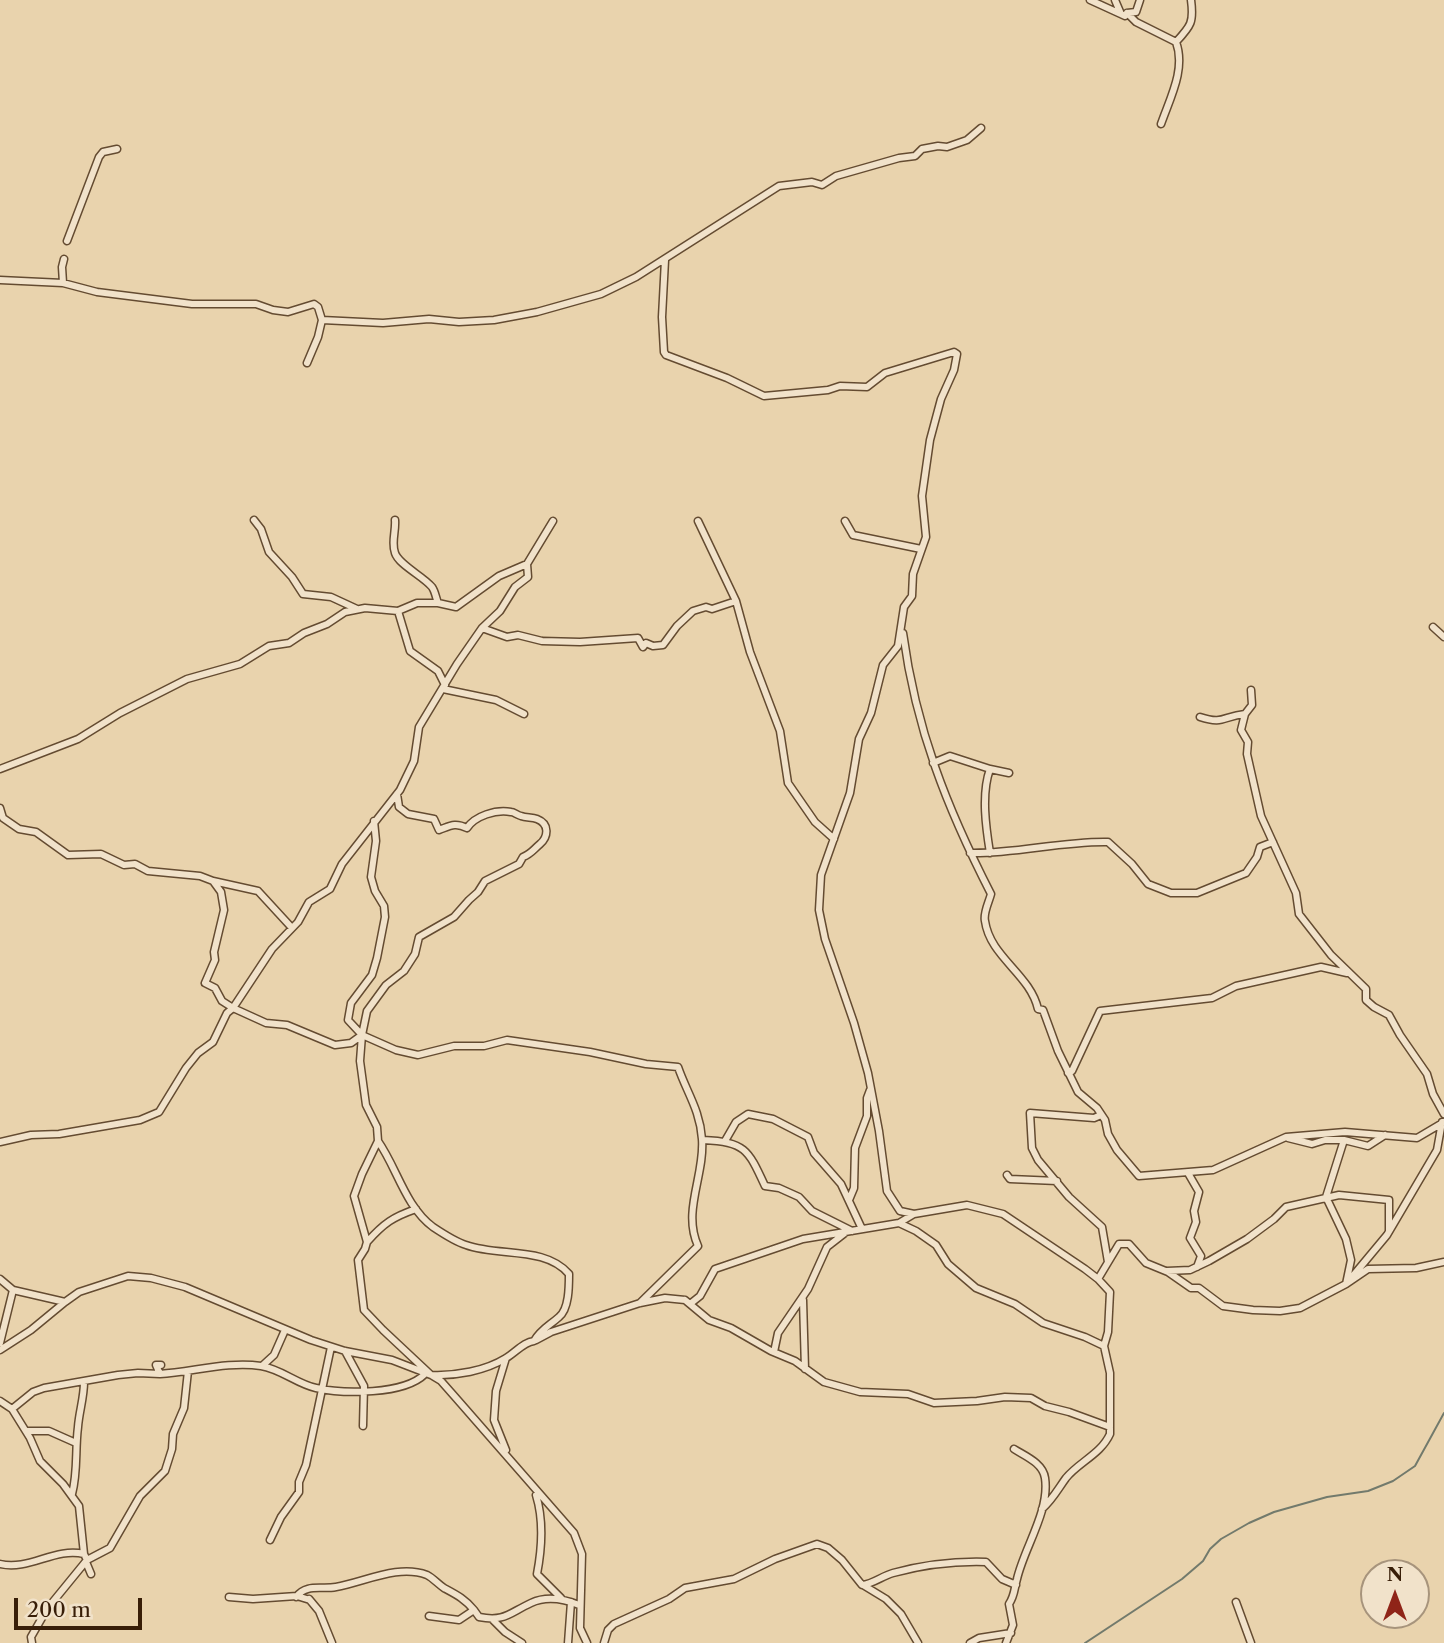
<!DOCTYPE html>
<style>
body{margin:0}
#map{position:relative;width:1444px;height:1643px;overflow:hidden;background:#e9d3ad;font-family:"Libre Caslon Text",serif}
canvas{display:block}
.north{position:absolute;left:1360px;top:1559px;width:70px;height:70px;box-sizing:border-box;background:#f1e2ca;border:2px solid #a7947c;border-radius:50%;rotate:0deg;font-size:19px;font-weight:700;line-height:28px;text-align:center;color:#381e08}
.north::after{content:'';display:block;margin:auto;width:24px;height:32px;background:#8f2418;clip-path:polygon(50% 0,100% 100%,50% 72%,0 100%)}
.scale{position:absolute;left:14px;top:1598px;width:128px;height:32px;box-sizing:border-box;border:4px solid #381e08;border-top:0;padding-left:9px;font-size:21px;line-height:24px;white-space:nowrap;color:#381e08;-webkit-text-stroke:5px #f1e2ca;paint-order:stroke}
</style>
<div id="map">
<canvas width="1444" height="1643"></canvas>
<div class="north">N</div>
<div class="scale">200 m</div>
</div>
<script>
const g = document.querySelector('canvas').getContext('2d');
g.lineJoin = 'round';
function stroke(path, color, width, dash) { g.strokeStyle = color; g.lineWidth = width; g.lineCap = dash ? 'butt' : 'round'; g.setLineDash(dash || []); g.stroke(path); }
stroke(new Path2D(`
 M1085,1643L1182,1579L1203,1561L1210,1549L1221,1539L1249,1523L1274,1512L1327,1497L1368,1491L1393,1481L1415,1466L1444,1413`), '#727a6c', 2);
const minor = new Path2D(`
 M1090,0L1125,16L1127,13L1136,22L1176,42C1186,69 1170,98 1161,124
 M1115,0L1121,14
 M1127,13L1136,12L1140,0
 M1176,42C1191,26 1194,22 1191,0
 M67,241L99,157L103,152L117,149
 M665,260L662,317L664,352L666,355L727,378L764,396L828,390L840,386L867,387L885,373L954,352L957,354L954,370L941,399L930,440L922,496L926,537L913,574L912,596L904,607L898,646L883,665L871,713L859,739L850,793L821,875L819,910L825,939L854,1023L868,1073L879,1131L887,1191L900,1211L914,1214L899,1223L803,1239L715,1269L700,1296L690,1304L685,1300
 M0,280L63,283L97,292L192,304H256L273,310L288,312L314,304L318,307L322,320
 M63,283L62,267L64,259
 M307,363L318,337L322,320L383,323L429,319L459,322L494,320L537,312L601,294L636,277L779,186L812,182L822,185L836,176L899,158L915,156L922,149L938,146L947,147L967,140L981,128
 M254,520L261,529L269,552L292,577L303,594L331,597L357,609
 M395,520C396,532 391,542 395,553C399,565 423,576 432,587C435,591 436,598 438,603
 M698,521L736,601L750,652L780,731L788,783L815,822L834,839
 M845,521L853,535L921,549
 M398,611L410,651L438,671L445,685
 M1433,627L1444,637
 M482,628L507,637L518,635L542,641L580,642L638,638L643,647L646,643L653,646L663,645L677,626L693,611L706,607L712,609L736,601
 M903,633C916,730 947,808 991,894C989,902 983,913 985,921C990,957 1030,974 1038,1009L1043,1010L1058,1051L1078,1092L1097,1108L1105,1120L1108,1134L1117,1150L1139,1176L1213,1170L1286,1137L1345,1132L1417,1138L1444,1122
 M443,689L496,700L524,714
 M1251,690L1252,705L1245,714L1241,730L1248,742L1247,754L1261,816L1296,893L1299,914L1331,955L1366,989V1000L1374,1007L1389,1015L1400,1035L1427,1074L1433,1094L1444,1114
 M1200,717C1224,725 1223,716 1245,714
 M933,763L950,756L990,769
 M0,769L78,739L120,713L187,679L240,664L269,646L289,643L304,633L327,624L345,612L365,608L398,611L417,603H438L456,607L499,576L527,564
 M0,808L3,818L19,829L36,832L68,855L101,854L124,865L135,864L148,871L200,876L213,881
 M374,821L376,841L371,877L375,891L384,906L385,917L377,958L372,975L351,1003L348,1020L362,1035L396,1050L418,1055L454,1046H484L507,1040L590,1052L646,1064L678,1067C687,1093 700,1110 702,1139C705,1175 682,1211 698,1246L640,1303
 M970,853C1016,854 1061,841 1108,842L1132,864L1148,884L1171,893H1197L1246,873L1257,857L1260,847L1273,842
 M990,853C986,828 981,794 990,769L1009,773
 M292,928L258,891L213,881L221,892L224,910L214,952L215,960L205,983L215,988L222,1001L233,1008L266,1023L287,1025L335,1045L351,1043L362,1035L360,1061L366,1105L377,1127L378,1141L362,1174L354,1196L367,1242L365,1249L358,1260L364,1310L383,1330L431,1375C456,1376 485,1371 506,1358C516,1352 524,1342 534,1341C541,1329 549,1326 559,1317C569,1309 569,1287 569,1274C545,1246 499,1257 466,1245C456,1242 442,1233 433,1227C405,1206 397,1168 378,1141
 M362,1035L367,1011L386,985L404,971L415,954L419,937L454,917L469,900L478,892L485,881L519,864L523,857C531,854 533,850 540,844C548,837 550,824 537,819C532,817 526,818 521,816C517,815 514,812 511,812C496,809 475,816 467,828C455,822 450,826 439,830L434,819L408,814L399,807L397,794
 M1068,1073L1072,1071L1100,1011L1212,998L1236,986L1321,967L1347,973
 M1101,1115L1094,1118L1030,1113L1032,1148L1038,1160L1069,1197L1102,1227L1108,1262
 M1288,1138L1312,1144L1325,1140H1344
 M703,1140C745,1142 748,1149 765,1186L779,1188L799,1197L812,1211L852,1231
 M725,1141L736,1122L748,1114L773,1119L808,1137L814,1153L841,1184L862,1229
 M0,1142L31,1135L59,1134L140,1120L159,1112L186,1068L198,1053L213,1042L227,1013L233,1008L272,949L298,922L309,902L330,889L342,864L400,790L414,761L419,727L457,664L482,628L500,611L515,587L528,577L527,564L553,521
 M1188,1173L1199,1192L1194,1211L1196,1222L1190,1238L1201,1256L1197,1267
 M1007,1175L1010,1179L1057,1181
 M849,1200L854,1188L855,1148L867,1116V1098L870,1090
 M914,1214L967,1205L1003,1214L1085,1269L1098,1279L1110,1292L1108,1332L1104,1346L1110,1373V1434C1101,1454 1079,1462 1066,1478C1058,1489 1053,1499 1042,1509
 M899,1223L916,1231L936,1245L948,1264L976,1288L1015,1304L1043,1323L1085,1337L1104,1346
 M367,1242C384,1223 393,1217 416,1209
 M1167,1271L1190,1270L1209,1261L1247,1239L1274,1219L1286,1207L1339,1195L1389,1200V1231
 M1352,1277L1387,1235L1437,1150L1442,1122
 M0,1279L13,1290L65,1302L79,1292L128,1276L151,1278L185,1287L311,1340L345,1351L392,1360L431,1375L441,1381L456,1398L574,1533L582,1554L580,1628L587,1643
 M1098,1279L1119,1244H1129L1146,1263L1168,1272L1191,1288H1199L1223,1306L1253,1310L1280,1311L1300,1308L1346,1284L1368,1269L1416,1268L1444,1262
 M1346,1284L1351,1260L1346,1239L1326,1197L1344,1140L1368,1146L1385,1135
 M803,1300L805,1369
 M536,1340L551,1332L640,1303L665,1298L685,1300L709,1320L731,1328L771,1351L795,1361L824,1382L860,1392L908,1394L934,1403L977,1401L1005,1397L1031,1398L1045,1406L1069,1412L1110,1427
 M0,1343L13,1290
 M0,1350L31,1330L65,1302
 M345,1351L364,1386L363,1426
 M774,1352L778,1333L808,1289L827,1247L845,1233
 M161,1365H156L160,1374C193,1372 228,1361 261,1366C281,1369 297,1384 316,1388C343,1394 404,1395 425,1374
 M262,1366L274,1355L285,1330
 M0,1401L12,1409L33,1392L44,1388L118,1375L138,1373L160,1374
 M12,1409L30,1438L40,1461L63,1484L79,1506L84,1554L87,1560
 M26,1431H49L76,1443
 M506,1450L494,1420L496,1391L506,1358
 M72,1494C78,1472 75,1450 78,1427C79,1412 84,1398 84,1382
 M536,1495C544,1521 542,1548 537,1574L561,1598
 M270,1540L281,1517L299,1492V1482L306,1465L331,1347
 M86,1562L91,1574
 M0,1564C29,1571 55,1547 84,1554
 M863,1585L886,1599L901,1614L918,1643
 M229,1597L253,1599L297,1596L310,1600
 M296,1597C307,1583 321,1590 336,1587C365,1582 398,1564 427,1575C433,1578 438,1584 444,1588C457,1595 465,1599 474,1610
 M309,1599L319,1611L332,1643
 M1236,1602L1251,1643
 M429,1616L459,1620L474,1610L479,1617C505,1622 509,1613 531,1603C546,1596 564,1599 579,1605
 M493,1620L505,1632L522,1643
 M32,1643L31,1637L47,1609L87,1560L110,1548L140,1496L165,1471L172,1449L173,1434L184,1408L188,1371
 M568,1643L571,1602
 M604,1643L608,1630L614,1624L669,1599L685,1588L734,1579L775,1559L817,1544L828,1548L842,1560L862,1585C873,1584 882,1576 893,1573C923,1565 954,1561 986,1562L1002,1579L1016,1585
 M970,1643L979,1638L1011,1633
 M1006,1643L1013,1625L1009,1604C1015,1595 1014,1589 1017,1579C1024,1548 1050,1511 1045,1478C1043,1463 1025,1456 1014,1449`);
stroke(minor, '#644b31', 9);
stroke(minor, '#f1e2ca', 6);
</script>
